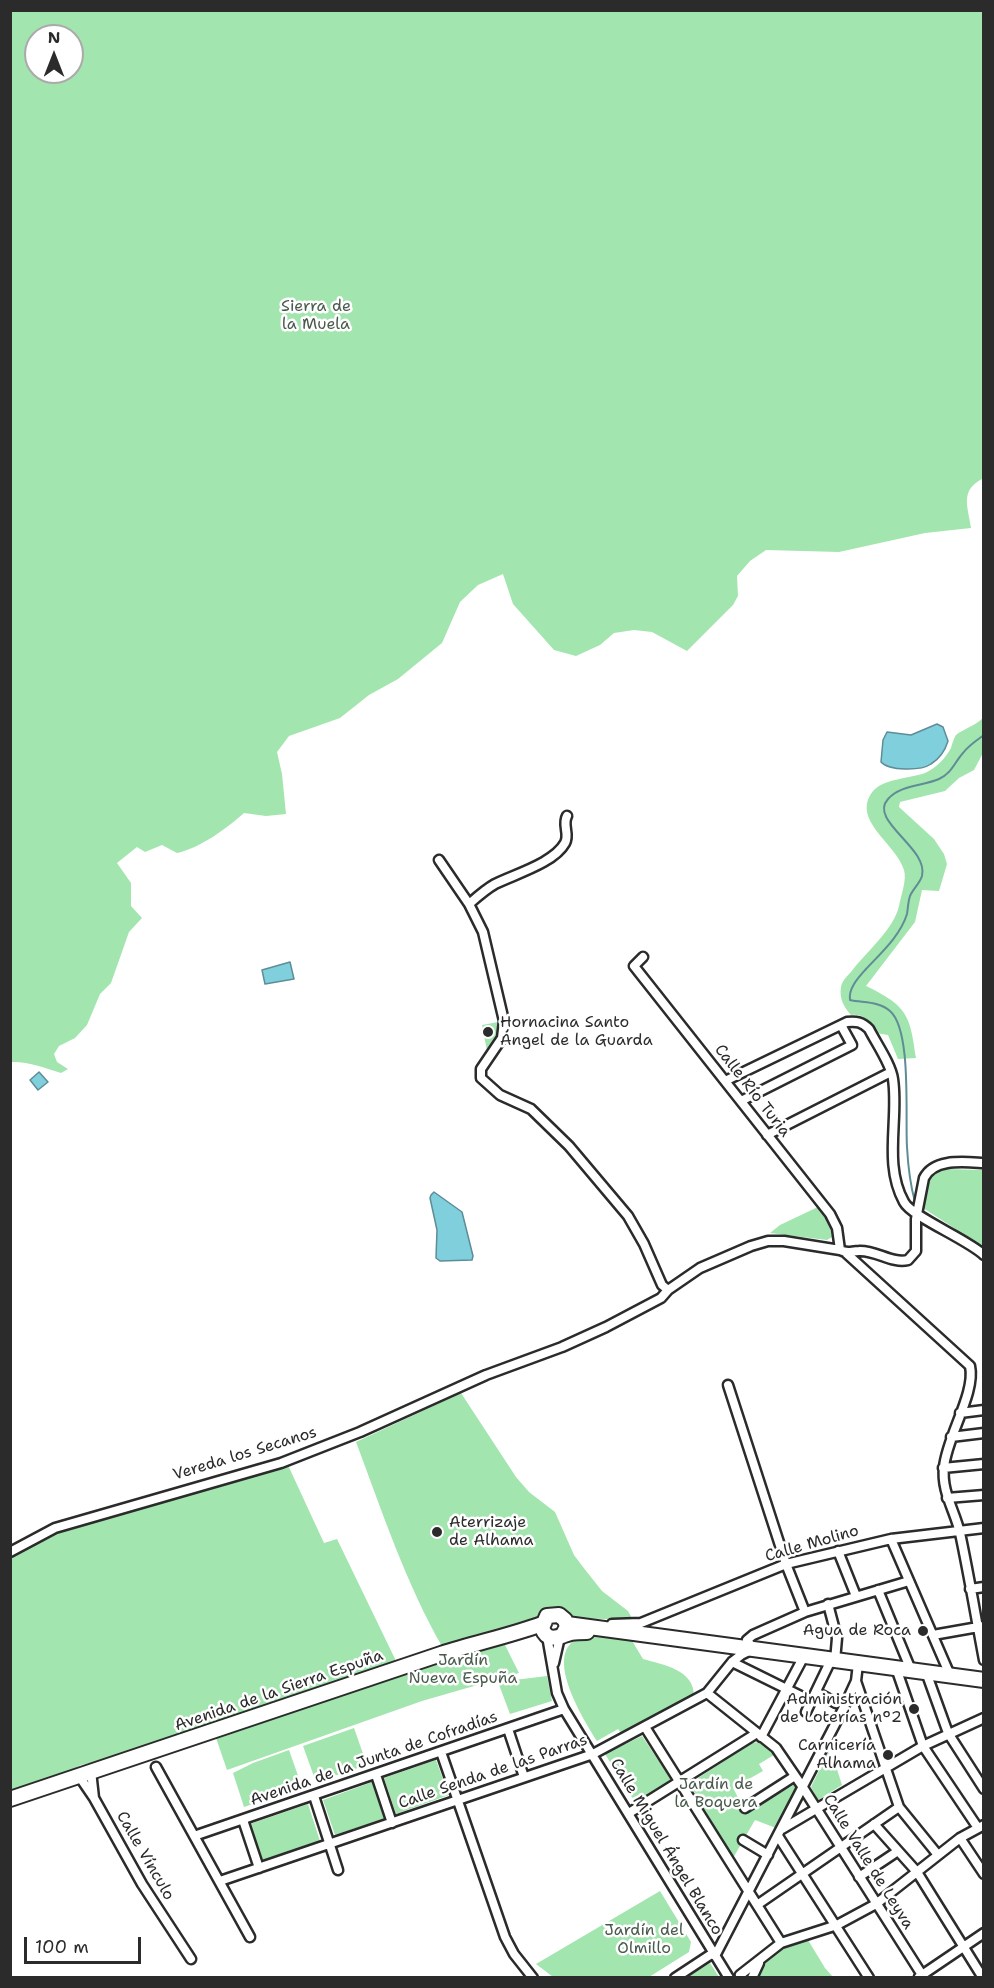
<!DOCTYPE html>
<meta charset="utf-8">
<style>
body{margin:0}
#map{position:relative;width:994px;height:1988px;overflow:hidden;background:#fff;font-family:"Shantell Sans",sans-serif}
canvas{display:block}
.frame{position:absolute;inset:0;border:12px solid #2b2b2b;pointer-events:none}
.north{position:absolute;left:24px;top:24px;width:60px;height:60px;box-sizing:border-box;background:#fff;border:2px solid #aaa;border-radius:50%;rotate:0deg;font-size:16px;font-weight:700;line-height:24px;text-align:center;color:#2b2b2b}
.north::after{content:'';display:block;margin:auto;width:21px;height:27px;background:#2b2b2b;clip-path:polygon(50% 0,100% 100%,50% 72%,0 100%)}
.scale{position:absolute;left:24px;top:1937px;width:117px;height:27px;box-sizing:border-box;border:3px solid #2b2b2b;border-top:0;padding-left:8px;font-size:18px;line-height:21px;white-space:nowrap;color:#2b2b2b;-webkit-text-stroke:4px #fff;paint-order:stroke}
</style>
<div id="map">
<canvas width="994" height="1988"></canvas>
<div class="frame"></div>
<div class="north">N</div>
<div class="scale">100 m</div>
</div>
<script>
const g = document.querySelector('canvas').getContext('2d');
g.lineJoin = 'round';
function fillPath(path, color) { g.fillStyle = color; g.fill(path, 'evenodd'); }
function stroke(path, color, width, dash) { g.strokeStyle = color; g.lineWidth = width; g.lineCap = dash ? 'butt' : 'round'; g.setLineDash(dash || []); g.stroke(path); }
function write(font, color, halo, rows, align = 'center') {
  g.font = font + ' "Shantell Sans",sans-serif'; g.lineWidth = 5; g.setLineDash([]); g.textBaseline = 'middle'; g.strokeStyle = halo; g.fillStyle = color; for (const [text, x, y, turn = 0] of rows) {
    g.save(); g.translate(x, y); g.rotate((+turn || 0) * Math.PI / 180); g.textAlign = isNaN(turn) ? turn : align; if (halo) g.strokeText(text, 0, 0); g.fillText(text, 0, 0); g.restore();
  }
}
fillPath(new Path2D(`
 M11,10L983,11L984,478C959,490 968,506 971,528L925,533L839,552L766,550L750,561L737,576L738,596L733,605L687,651L652,632L634,630L614,633L600,645L576,656L554,650L513,604L503,574L478,585L460,602L442,643L398,679L369,695L340,718L289,736L277,752L282,774L286,814L266,816L244,813C226,829 200,848 177,853L162,845L145,852L137,847L117,863L131,883V906L142,918L129,932L111,983L100,994L87,1025L75,1038L59,1046L54,1054L57,1062L68,1069L61,1073C46,1068 26,1061 11,1062ZM36,36H72V72H36Z
 M983,718V753L974,770L959,778L945,791L900,802L899,807L934,839L944,854L947,864L939,891L922,890L915,922L866,986C907,1006 910,1014 916,1058L898,1059L888,1035L876,1033C870,1022 865,1013 851,1015C844,1007 839,999 841,987C842,981 847,976 851,972C866,952 894,929 899,906C901,895 907,880 904,870C897,844 850,820 873,791C883,779 911,778 925,773C936,768 945,759 951,748C952,744 954,738 956,735C962,730 976,725 983,718Z
 M498,1022C498,1034 495,1042 487,1051L482,1025Z
 M947,1169L983,1170V1250L954,1228L923,1208C924,1189 925,1172 947,1169Z
 M820,1206C826,1216 830,1225 832,1237L827,1240L770,1233L780,1225Z
 M461,1393L516,1477L529,1492L555,1512L574,1555L583,1567L602,1591L628,1611L633,1620L575,1618L564,1612L544,1613L536,1620L443,1648C406,1584 382,1511 356,1442Z
 M287,1463L324,1543L337,1539L397,1663L129,1754L81,1765L50,1780L11,1794V1557L36,1540L59,1530Z
 M591,1636L631,1639L643,1659C663,1665 694,1669 694,1696L622,1734L618,1729L597,1741C585,1722 543,1656 577,1639C581,1637 586,1637 591,1636Z
 M499,1644L505,1645L519,1673L422,1701L227,1770L216,1738L436,1661Z
 M547,1676L552,1701L510,1714L498,1682Z
 M354,1728L367,1765L316,1782L303,1746Z
 M642,1736L671,1779L670,1781L635,1802L605,1754Z
 M760,1742L774,1755L759,1764L763,1771L733,1788L746,1812L794,1785L796,1787L776,1828L755,1820L733,1858L692,1788L701,1783L698,1778L752,1743Z
 M289,1750L302,1787L244,1807L233,1773L253,1763Z
 M828,1752L835,1763L842,1785L818,1800L811,1787Z
 M436,1760L449,1795L396,1814L384,1778Z
 M372,1782L385,1818L335,1835L323,1800Z
 M308,1804L320,1841L263,1860L250,1824Z
 M660,1891L691,1942L689,1952L649,1977H553L536,1964Z
 M808,1940L825,1968L833,1977L758,1978C762,1953 787,1945 808,1940Z
 M710,1963L719,1977H687Z`), '#a3e5ae');
const water = new Path2D(`
 M937,724L943,727L948,741C945,751 939,759 931,764C921,771 889,771 881,762L883,740L887,732L911,735Z
 M290,962L294,979L265,984L262,970Z
 M39,1072L48,1082L38,1090L30,1080Z
 M434,1192L462,1212L473,1256L472,1260L440,1261L436,1258L437,1230L430,1198L431,1195Z`);
fillPath(water, '#80cfdd');
stroke(water, '#5e8d96', 1.5);
stroke(new Path2D(`
 M915,1202C910,1184 908,1165 907,1147C905,1117 912,1030 890,1011C879,1001 863,1003 850,1000C848,988 859,977 866,969C882,952 900,936 907,914C908,908 908,902 910,896C913,889 920,883 922,876C929,848 868,821 888,799C900,785 923,786 939,779C952,773 954,763 963,753C968,746 977,740 984,735`), '#5e8d96', 2);
const minor = new Path2D(`
 M439,860L469,904L483,932L504,1021L502,1038L481,1069V1078L500,1095L531,1109L569,1146L628,1216L644,1244L662,1285L668,1290
 M469,904C477,897 486,889 495,884C515,874 554,863 565,843C570,834 562,825 567,816
 M643,957L634,966L830,1214L837,1228L840,1250
 M725,1081L847,1022C857,1021 862,1022 869,1029C876,1043 891,1064 893,1079C899,1119 883,1164 904,1202C912,1217 967,1239 984,1255
 M741,1101L852,1045L841,1025
 M767,1135L891,1072
 M846,1253L970,1366C976,1393 947,1436 944,1467C941,1491 955,1511 960,1533C969,1575 976,1618 984,1660
 M728,1385L786,1564L805,1612
 M960,1413L984,1410
 M951,1437L984,1433
 M943,1468L984,1464
 M947,1498L984,1495
 M891,1539L950,1675
 M838,1551L856,1596
 M10,1552L55,1528L281,1463L360,1432L486,1375L562,1347L606,1327L661,1298L668,1290L700,1268L751,1246L768,1241H784L840,1250C847,1254 851,1251 859,1251C876,1250 892,1264 908,1260L916,1251V1219L924,1178C934,1158 964,1162 984,1163
 M970,1589L984,1587
 M878,1590L911,1670
 M828,1604L837,1638L835,1661
 M612,1624L641,1623L786,1564L891,1539L984,1528
 M933,1635L984,1626
 M547,1636L557,1693L564,1709L729,1978
 M732,1662L811,1701
 M554,1663L560,1637
 M896,1668L923,1746L978,1828
 M926,1672L948,1733L984,1789
 M856,1681L899,1807L938,1855
 M816,1692L836,1703
 M707,1693L776,1748L802,1786L924,1978
 M806,1712L831,1660
 M645,1727L781,1943
 M508,1729L524,1777
 M761,1737L804,1656
 M441,1752L505,1937L514,1954L533,1978
 M156,1767L250,1937
 M376,1775L392,1823
 M79,1776L94,1798L91,1771
 M314,1796L338,1870
 M94,1798L142,1884L191,1959
 M745,1808L795,1776
 M629,1813L757,1733
 M243,1820L259,1868
 M874,1824L917,1872L983,1978
 M782,1829L923,1746L984,1718
 M194,1836L564,1709
 M778,1836L869,1978
 M960,1838L984,1874
 M743,1840L768,1855
 M859,1877L898,1851
 M220,1881L593,1754L707,1693L732,1662L741,1655L753,1649L747,1640L753,1635L805,1612L909,1581
 M757,1905L899,1807
 M715,1956L844,1707L856,1681L858,1664
 M740,1975L781,1943L837,1925L876,1904L960,1838L984,1825
 M919,1977L984,1933
 M675,1978L713,1953
 M752,1978L759,1963`);
const primary = new Path2D(`
 M567,1624L984,1680
 M562,1636L567,1627L565,1620L559,1615L547,1616L542,1628C548,1644 559,1636 571,1633C576,1632 582,1632 587,1632
 M10,1799L441,1654C475,1643 509,1636 542,1624`);
stroke(minor, '#2b2b2b', 13);
stroke(primary, '#2b2b2b', 18);
stroke(minor, '#fff', 8);
stroke(primary, '#fff', 14);
for (const [x, y, r, color] of [
 [488,1032,6,"#2b2b2b"],
 [437,1532,6,"#2b2b2b"],
 [923,1631,6,"#2b2b2b"],
 [914,1709,6,"#2b2b2b"],
 [888,1755,6,"#2b2b2b"]
]) { const dot = new Path2D(); dot.arc(x, y, r, 0, 2 * Math.PI); g.fillStyle = color; g.fill(dot); stroke(dot, '#fff', 2); }
write('16px', '#495a4c', '#fff', [
 ["Sierra de",316,307],
 ["la Muela",316,325],
 ["Jardín",463,1661],
 ["Nueva Espuña",463,1679],
 ["Jardín de",716,1785],
 ["la Boquera",716,1803],
 ["Jardín del",644,1931],
 ["Olmillo",644,1949]
]);
write('16px', '#2b2b2b', '#fff', [
 ["Hornacina Santo",500,1023,"left"],
 ["Ángel de la Guarda",500,1041,"left"],
 ["Aterrizaje",449,1523,"left"],
 ["de Alhama",449,1541,"left"],
 ["Agua de Roca",911,1631],
 ["Administración",902,1700],
 ["de Loterías nº2",902,1718],
 ["Carnicería",876,1746],
 ["Alhama",876,1764]
], 'right');
write('16px', '#2b2b2b', '#fff', [
 ["Calle Río Turia",752,1091,52],
 ["Vereda los Secanos",245,1454,-17],
 ["Calle Molino",812,1544,-16],
 ["Avenida de la Sierra Espuña",279,1691,-19],
 ["Avenida de la Junta de Cofradías",374,1759,-19],
 ["Calle Senda de las Parras",493,1772,-19],
 ["Calle Miguel Ángel Blanco",666,1847,59],
 ["Calle Vínculo",145,1856,60],
 ["Calle Valle de Leyva",868,1862,58]
]);
</script>
